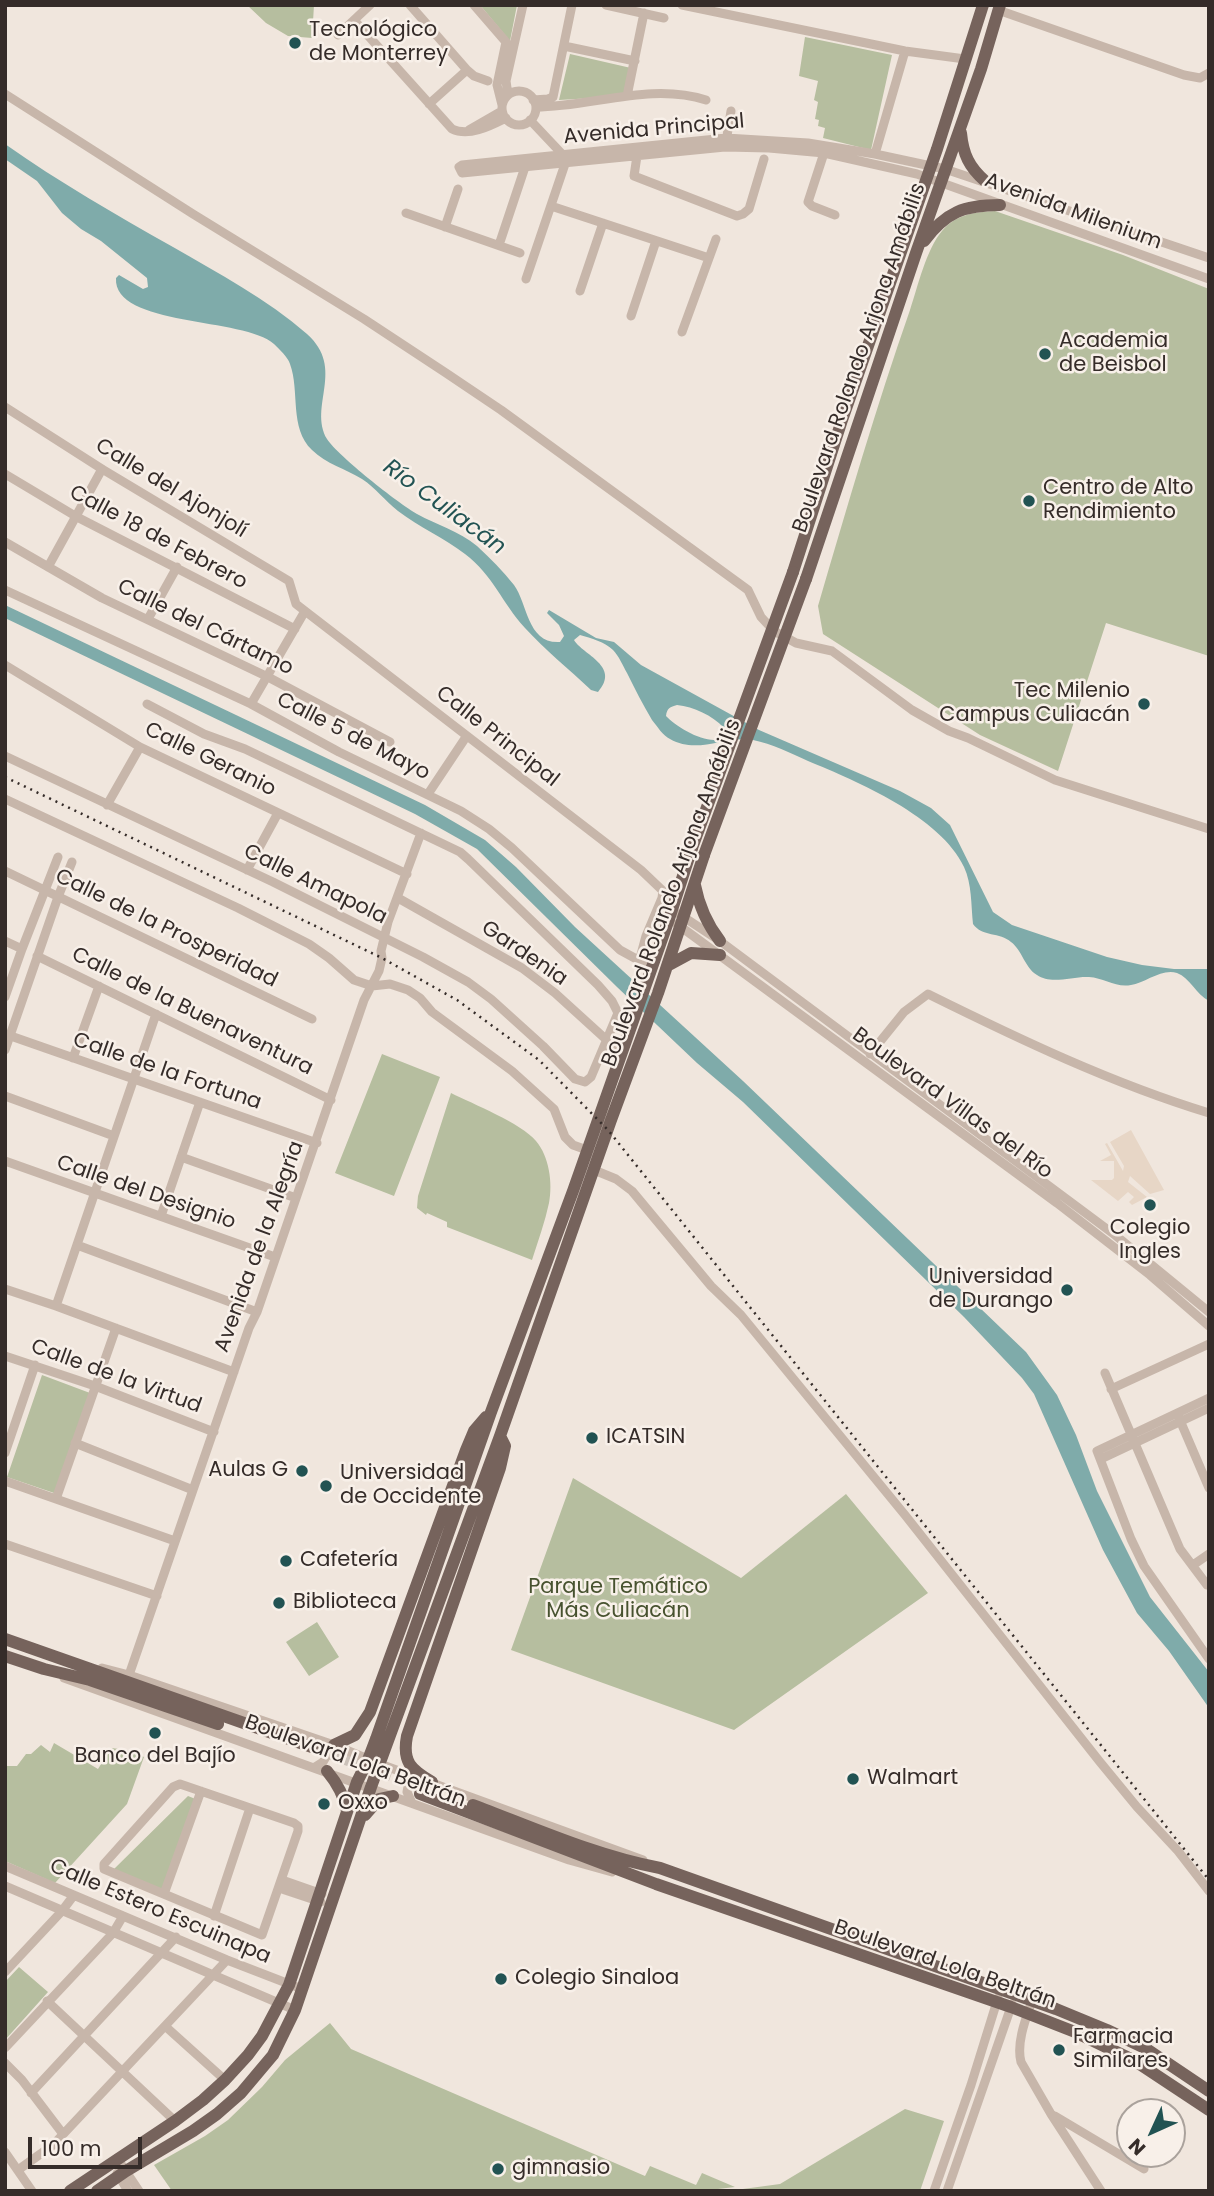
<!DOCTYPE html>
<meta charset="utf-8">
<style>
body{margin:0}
#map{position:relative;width:1214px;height:2196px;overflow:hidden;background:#f0e6dd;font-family:Poppins,sans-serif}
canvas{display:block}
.frame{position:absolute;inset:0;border:7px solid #352c29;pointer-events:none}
.north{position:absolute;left:1116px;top:2098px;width:70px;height:70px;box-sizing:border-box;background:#f8f0e9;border:2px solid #aaa29c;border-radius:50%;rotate:225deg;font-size:19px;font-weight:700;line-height:28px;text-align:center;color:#352c29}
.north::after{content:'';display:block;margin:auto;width:24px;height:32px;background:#225353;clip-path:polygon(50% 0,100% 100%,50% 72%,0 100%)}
.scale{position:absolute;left:28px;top:2137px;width:114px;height:32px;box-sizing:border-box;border:4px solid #352c29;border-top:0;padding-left:9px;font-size:21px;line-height:24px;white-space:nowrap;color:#352c29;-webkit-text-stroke:5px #f8f0e9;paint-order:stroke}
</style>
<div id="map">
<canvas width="1214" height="2196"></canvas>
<div class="frame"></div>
<div class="north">N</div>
<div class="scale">100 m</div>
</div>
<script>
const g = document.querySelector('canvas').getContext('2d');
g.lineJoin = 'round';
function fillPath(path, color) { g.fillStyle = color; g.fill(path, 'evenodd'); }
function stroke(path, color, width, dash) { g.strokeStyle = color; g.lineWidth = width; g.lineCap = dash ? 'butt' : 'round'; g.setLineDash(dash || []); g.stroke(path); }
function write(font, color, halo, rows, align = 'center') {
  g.font = font + ' Poppins,sans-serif'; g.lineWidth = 5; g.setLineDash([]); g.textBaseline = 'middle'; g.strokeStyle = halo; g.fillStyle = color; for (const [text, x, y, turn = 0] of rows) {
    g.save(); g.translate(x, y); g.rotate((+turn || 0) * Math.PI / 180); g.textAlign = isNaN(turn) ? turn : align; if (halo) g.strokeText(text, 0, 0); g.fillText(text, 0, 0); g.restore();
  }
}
fillPath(new Path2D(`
 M247,5H314L312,38L288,36L266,23Z
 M480,5H517L510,41Z
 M805,37L892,55L871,150L823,138L825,128L818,126L819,120L815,119L818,102L814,100L818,81L799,76Z
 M570,54L631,68L626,96L559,100Z
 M995,211L1123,255L1209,289V656L1106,623L1058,771L980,735L823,634L818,606C847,507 876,407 910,310C918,286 926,250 942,231C956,214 976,212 995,211Z
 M382,1054L440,1077L394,1196L335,1173Z
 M451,1093C473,1104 521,1123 536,1141C549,1156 553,1183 549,1203C545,1222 538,1241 532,1260L447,1227V1222L427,1213L426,1215L417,1208L418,1196Z
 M42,1375L90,1393L57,1494L7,1477Z
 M573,1478L741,1578L846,1494L928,1593L734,1730L511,1650Z
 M317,1622L339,1657L309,1676L286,1642Z
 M54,1743L98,1769L111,1748L128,1750L144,1757L127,1804L55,1883L5,1861V1766H17L26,1754H31L41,1745L50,1752Z
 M188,1796L198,1800L163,1891L113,1870Z
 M19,1967L48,1992L5,2040V1982Z
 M330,2023L351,2049L645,2176L650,2166L696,2185L702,2173L735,2187L701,2191H172L154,2165L205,2136L228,2120L262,2087L285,2060Z
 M905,2109L944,2121L920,2191H728L780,2184Z`), '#b6be9f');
fillPath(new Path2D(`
 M1131,1130L1164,1190L1150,1194L1130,1176L1128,1182L1147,1197L1132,1205L1129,1202L1134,1197L1128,1192L1118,1201L1091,1180H1112L1114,1178V1161H1100L1111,1155L1105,1144L1107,1143L1123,1171L1124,1166L1110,1142Z`), '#e7d6c6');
fillPath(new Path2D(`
 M5,144C59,182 116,215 173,247C218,273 267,299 307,334C346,369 308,406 327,439C338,456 398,503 417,514C437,525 459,531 477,546C490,558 503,571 514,585C528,604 527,644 560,642L564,636L559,625L547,613L549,610L596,638L614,642L641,665L759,730L900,791L931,808L950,825L993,912L1012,925L1107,957L1142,965L1174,969H1209V1001C1196,994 1190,978 1177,973C1162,968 1145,983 1131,985C1116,988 1104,978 1089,977C1073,976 1051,985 1037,975C1025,968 1022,950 1011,942C1000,932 982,937 973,924C971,905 972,884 964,867C941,817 857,781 808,761C791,753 772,744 753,740C725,735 698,755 670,739C663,736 657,726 652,720C643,705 635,689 627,673C623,666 619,656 613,650C605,642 591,638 580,635L574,640C583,655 621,666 598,692L591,690C569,669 545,650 525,628C502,603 493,575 465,554C444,538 419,527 398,511C385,501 376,488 362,479C346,469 326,464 312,450C289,428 300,391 290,364C288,357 279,349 274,344C245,317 113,327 116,278L119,275L143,289L148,287L147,278L101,241L81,229L62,213L37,181L5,159ZM677,705C694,707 712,715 724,728L720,739C705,744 676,727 666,716C667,708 670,707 677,705Z
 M5,605L425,805L485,840L516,867L575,927L743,1081L1026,1352L1057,1395L1076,1435L1097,1491L1150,1597L1209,1672V1708L1169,1651L1137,1613L1103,1550L1034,1394L1022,1378L964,1317L743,1102L697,1063L617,987L477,849L415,814L365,790L5,618Z`), '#7fabaa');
stroke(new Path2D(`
 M312,1747L423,1787`), '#cbc1b9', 12, [12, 6]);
stroke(new Path2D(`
 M410,5L467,70L474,76L488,81
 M474,5L506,42
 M606,5L664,18
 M682,5L905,51L965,59
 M998,10L1184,75L1200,78L1209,73
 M354,20L452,129C469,137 490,126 506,118
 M338,35L370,5
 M564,46L635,61
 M502 108a17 17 0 1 1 34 0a17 17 0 1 1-34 0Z
 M5,94L193,214L364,319L446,373L501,410L748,590L761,617L774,631L796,643L832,651L912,710L949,731L968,738L1055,780L1209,829
 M508,95L506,81L523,5
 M627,96L644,13
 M553,97L572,5
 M533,100L548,99L553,97
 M429,104L467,70
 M502,105L497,85L506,42
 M536,107C592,107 650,82 706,100
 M469,130L502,111
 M726,142L731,111
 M824,153L808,202L812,206L835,215
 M875,154L905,51
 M637,156L634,176L737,216L743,214L749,209L764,159
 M551,206L709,258
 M406,213L520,253
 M445,227L458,189
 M499,245L526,164
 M1209,258L945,169L875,154L808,143L726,138L462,165L459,167L462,173L725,147L769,148L824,153L917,174L1209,279
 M526,279L565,164L563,155L530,120
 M580,291L603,223
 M631,316L656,241
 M682,332L716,239
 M5,407L102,469L289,581L296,604L305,611L641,870L663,891L662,898L646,936L639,962
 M5,474L77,517L295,629
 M5,542L102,598L268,677L390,742
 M48,567L102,469
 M5,590L251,704L339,752L461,811L489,829L512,848L620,950L651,967
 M148,619L177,567
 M5,665L140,747L407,874
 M251,704L305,611
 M5,756L273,882L423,957L468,982L491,999L543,1046L575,1079L585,1082L591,1077L618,1013L612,1001L598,985L468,859L460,852L245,749L204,734L147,704
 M428,794L466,737
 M5,799L238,908L309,944L329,958L354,980L372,986L390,984L408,990L420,998L432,1012L512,1071L554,1109L565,1137L573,1145L587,1150
 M107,805L140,747
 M247,870L278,813
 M5,871L312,1019
 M398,898L522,968L555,993L621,1053
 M679,914L720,941L1115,1235L1209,1312
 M677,924L1057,1203L1150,1275L1209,1326
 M5,941L22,949
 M37,956L331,1100
 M5,997L22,949L58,857
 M5,1034L317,1143
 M5,1050L58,897L72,862
 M870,1054L904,1012L928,994C1019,1039 1111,1083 1209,1113
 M73,1058L99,986
 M5,1096L114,1136
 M181,1157L296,1198
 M5,1161L275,1257
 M594,1170L616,1179L632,1191L711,1286L741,1315L905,1515L1100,1762L1137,1807L1178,1851L1209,1891
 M161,1216L200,1102
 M77,1245L257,1312
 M5,1289L56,1306L234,1372
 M56,1306L156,1014
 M5,1356L95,1386L214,1432
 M1105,1373L1180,1549L1207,1585
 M1111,1389L1209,1344
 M1209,1398L1097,1451L1131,1539L1144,1566L1209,1659
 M1179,1418L1209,1488
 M75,1443L193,1490
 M5,1453L35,1365
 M1101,1459L1209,1408
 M5,1481L175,1541
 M56,1499L116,1328
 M5,1544L157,1596
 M1193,1565L1209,1554
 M102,1668L129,1675L334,1745L380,1764L643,1860
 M129,1675L249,1328L257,1312L364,1000L379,971L382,958L381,951L388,922L421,833
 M64,1678L569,1860L612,1872
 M315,1767L323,1762L327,1755L320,1741
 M180,1784L294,1823L298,1826V1831L262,1935L104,1869V1864L173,1787Z
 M412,1803L407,1792L408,1787L421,1778
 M5,1866L227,1960L302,1989
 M282,1880L322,1894
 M5,1886L295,2010
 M279,1888L321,1902
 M164,1894L201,1791
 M214,1916L250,1808
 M5,1972L62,1911L74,1895
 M47,2001L175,2121
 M1032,2001C1026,2018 1016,2043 1021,2062L1051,2114L1101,2191
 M165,2026L225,2080
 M5,2048L113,1933L123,1916
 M5,2063L22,2080L63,2134
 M31,2093L176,1937
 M1055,2116L1144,2169
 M5,2152L32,2191
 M117,2158L139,2191
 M18,2170L53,2145L227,1960
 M117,2173L128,2191
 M934,2191L971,2085L998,1998
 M947,2191L1012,2004`), '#c7b6aa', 9);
stroke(new Path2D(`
 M961,133C963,154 969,167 985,181
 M924,241C946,212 964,205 1000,205
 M793,572L842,420L937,149L983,5
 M806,579L916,253L981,69L1000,5
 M695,885C699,906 707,924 720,941
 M667,966L691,953L720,955
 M5,1639L312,1747
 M5,1656L44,1669L90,1680L218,1724
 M334,1745L355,1735L370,1712L466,1450L474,1431L486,1417
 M327,1771C337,1783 344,1795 347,1811
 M432,1782C411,1770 402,1762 407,1736L500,1468L505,1446L500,1436
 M420,1794L656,1884L1011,2007L1075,2032L1135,2061L1209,2110
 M473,1805C534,1828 596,1856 660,1868L1056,2009L1107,2030L1145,2048L1209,2091
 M365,1815L379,1799L393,1796
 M70,2191L175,2121L203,2100L225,2080L248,2055L262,2036L289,1985L357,1782L368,1760L376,1739L491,1412L573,1191L669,919L692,848
 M97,2191L126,2171L193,2131L217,2114L241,2093L273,2055L295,2010L371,1787L500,1436L611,1120L658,993L704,855`), '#76635c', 12);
stroke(new Path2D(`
 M5,777L382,958L457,1000L539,1060L608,1130L1209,1880`), '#352c29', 2.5, [2, 5]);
stroke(new Path2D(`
 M692,848L793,572
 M704,855L806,579`), '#76635c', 12);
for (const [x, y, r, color] of [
 [295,43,7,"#225353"],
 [1045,354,7,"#225353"],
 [1029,501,7,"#225353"],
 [1144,704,7,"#225353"],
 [1150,1205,7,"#225353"],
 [1067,1290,7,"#225353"],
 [592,1438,7,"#225353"],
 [302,1471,7,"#225353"],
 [326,1486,7,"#225353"],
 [286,1561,7,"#225353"],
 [279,1603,7,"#225353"],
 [155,1733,7,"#225353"],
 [853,1779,7,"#225353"],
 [324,1804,7,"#225353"],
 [501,1979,7,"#225353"],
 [1059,2050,7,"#225353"],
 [498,2169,7,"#225353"]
]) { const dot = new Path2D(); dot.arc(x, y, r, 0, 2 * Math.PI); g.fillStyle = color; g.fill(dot); stroke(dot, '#f8f0e9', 2.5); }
write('21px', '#352c29', '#f8f0e9', [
 ["Tecnológico",309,31],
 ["de Monterrey",309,55],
 ["Academia",1059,342],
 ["de Beisbol",1059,366],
 ["Centro de Alto",1043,489],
 ["Rendimiento",1043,513],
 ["Tec Milenio",1130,692,"right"],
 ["Campus Culiacán",1130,716,"right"],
 ["Colegio",1150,1229,"center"],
 ["Ingles",1150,1253,"center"],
 ["Universidad",1053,1278,"right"],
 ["de Durango",1053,1302,"right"],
 ["ICATSIN",606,1438],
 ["Aulas G",288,1471,"right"],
 ["Universidad",340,1474],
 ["de Occidente",340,1498],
 ["Cafetería",300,1561],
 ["Biblioteca",293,1603],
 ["Banco del Bajío",155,1757,"center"],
 ["Walmart",867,1779],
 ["Oxxo",338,1804],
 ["Colegio Sinaloa",515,1979],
 ["Farmacia",1073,2038],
 ["Similares",1073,2062],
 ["gimnasio",512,2169]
], 'left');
write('21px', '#352c29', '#f8f0e9', [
 ["Avenida Principal",654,130,-5],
 ["Avenida Milenium",1073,212,20],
 ["Boulevard Rolando Arjona Amábilis",860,358,-71],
 ["Calle del Ajonjolí",171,489,31],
 ["Calle 18 de Febrero",158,538,28],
 ["Calle del Cártamo",205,628,26],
 ["Calle 5 de Mayo",353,737,27],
 ["Calle Principal",497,737,38],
 ["Calle Geranio",210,760,26],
 ["Calle Amapola",315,885,26],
 ["Boulevard Rolando Arjona Amábilis",672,893,-70],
 ["Calle de la Prosperidad",166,929,26],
 ["Gardenia",524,954,34],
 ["Calle de la Buenaventura",192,1012,26],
 ["Calle de la Fortuna",167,1072,19],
 ["Boulevard Villas del Río",952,1104,36],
 ["Calle del Designio",146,1193,19],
 ["Avenida de la Alegría",260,1247,-70],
 ["Calle de la Virtud",116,1377,20],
 ["Boulevard Lola Beltrán",355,1762,20],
 ["Calle Estero Escuinapa",160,1912,23],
 ["Boulevard Lola Beltrán",945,1965,19]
]);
write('21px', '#47522f', '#f8f0e9', [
 ["Parque Temático",618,1588],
 ["Más Culiacán",618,1612]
]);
write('italic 23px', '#225353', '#f8f0e9', [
 ["Río Culiacán",444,508,36]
]);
</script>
